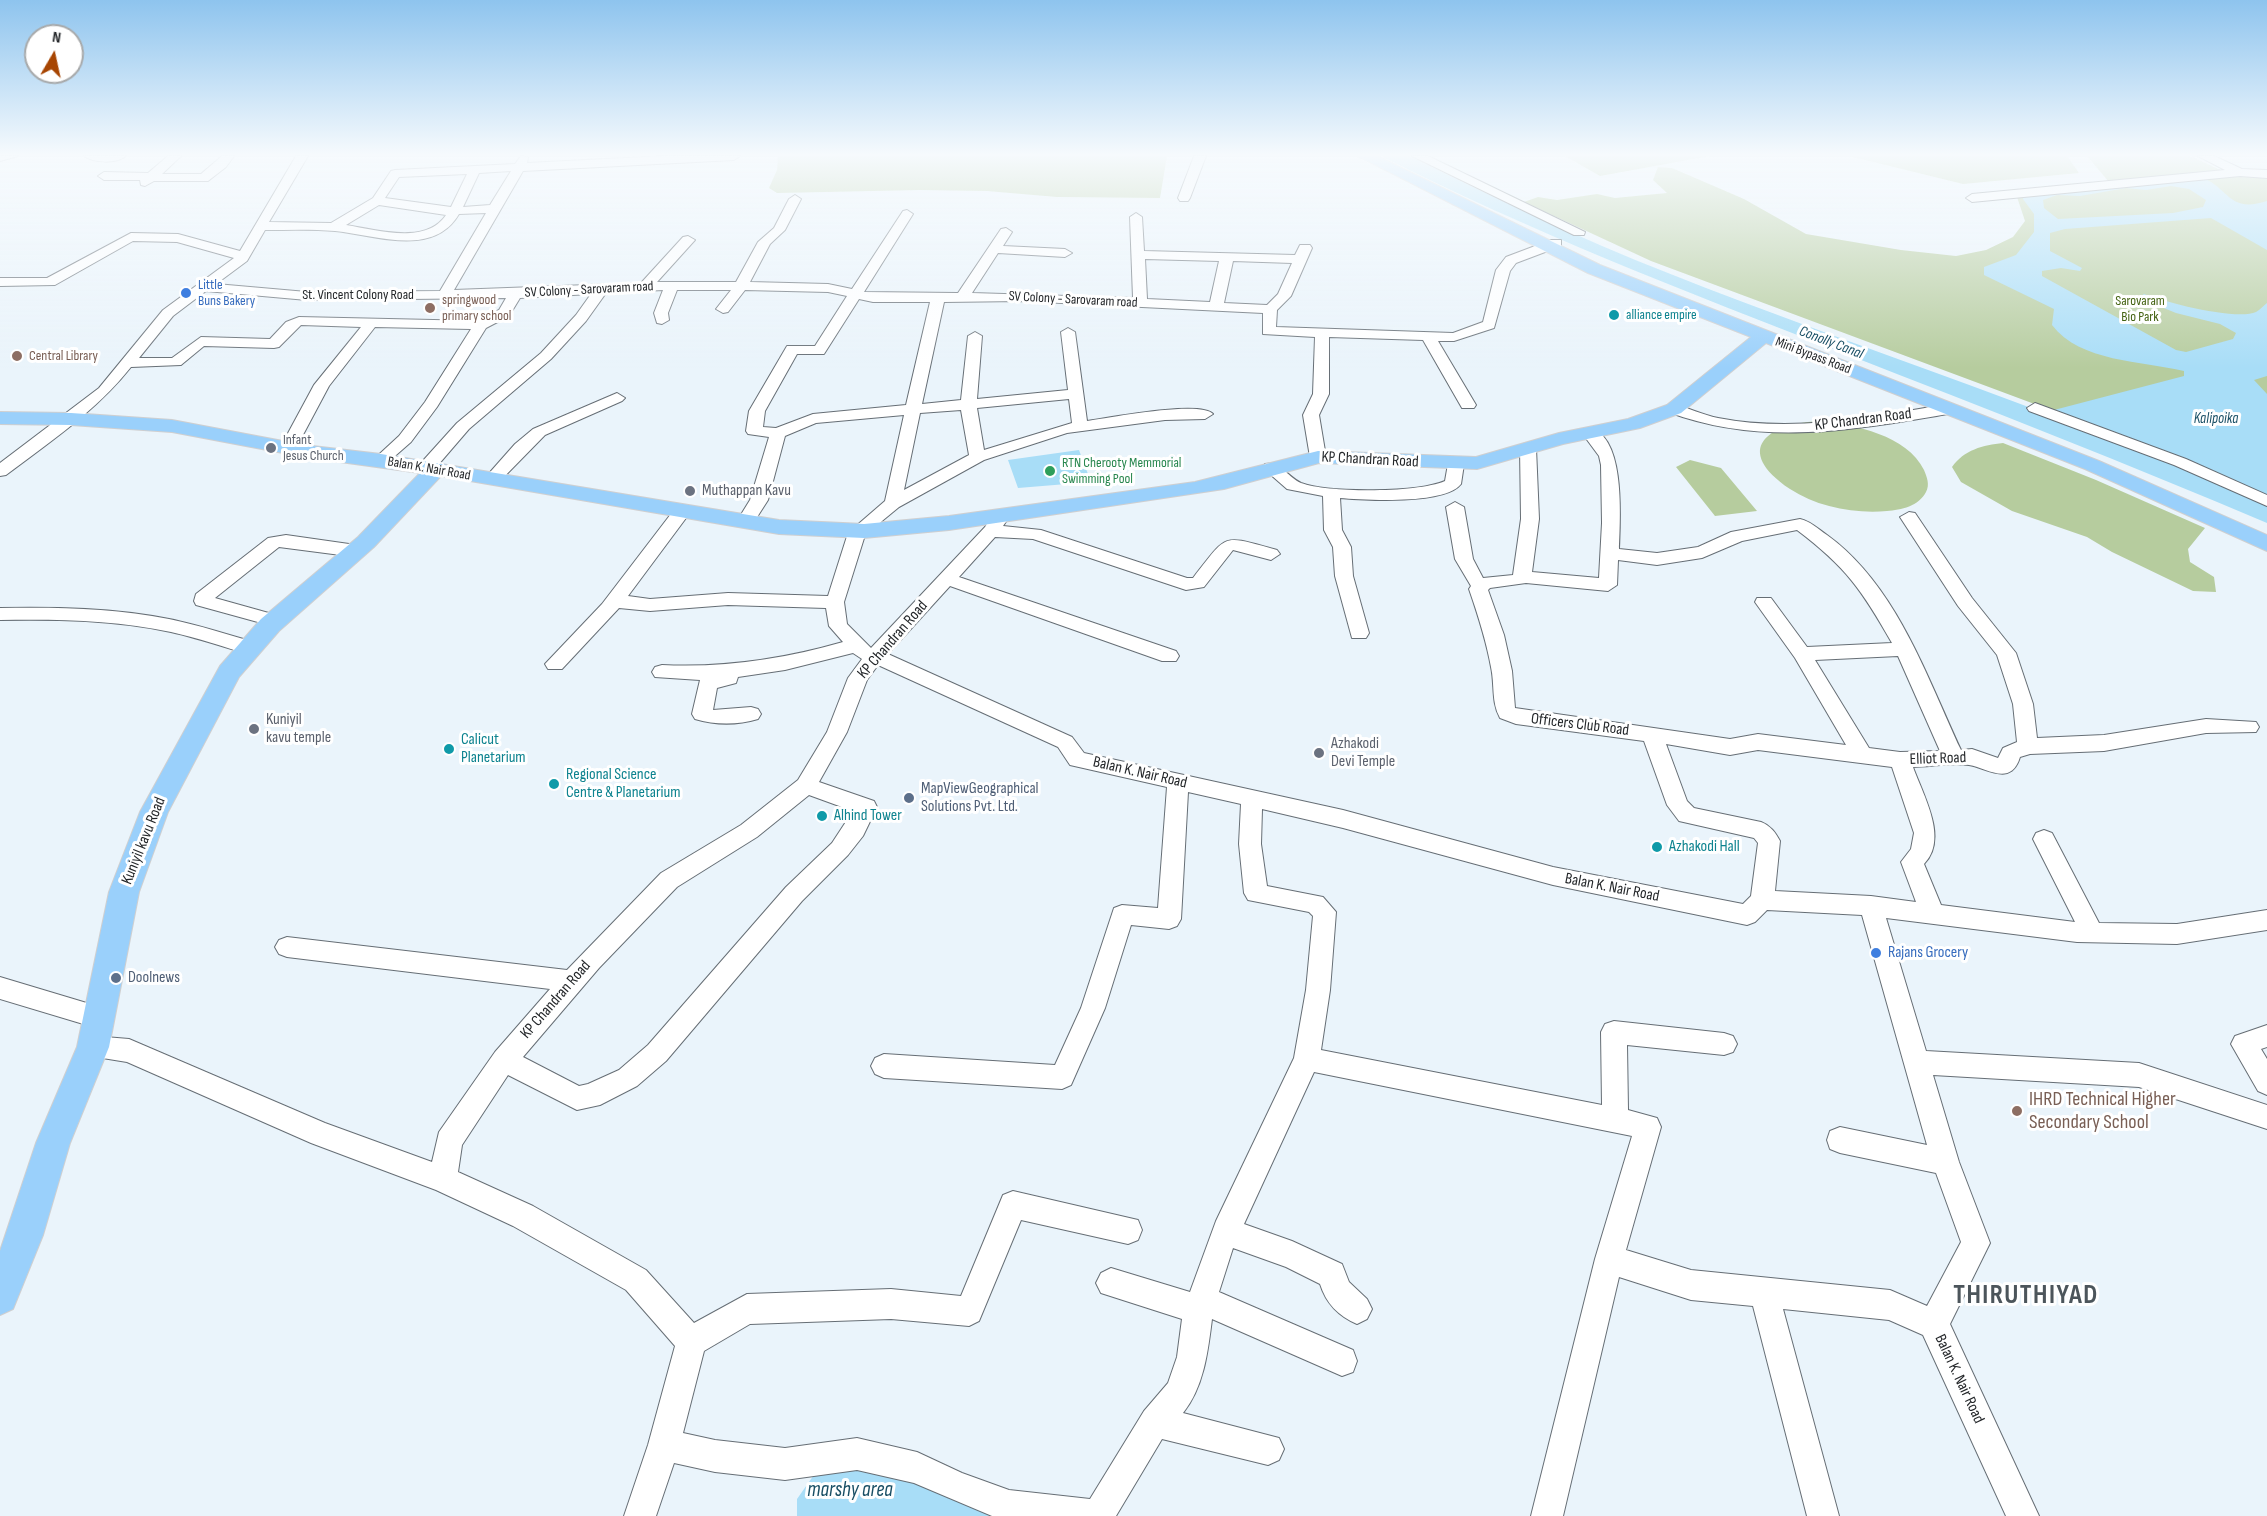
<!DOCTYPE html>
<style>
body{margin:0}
#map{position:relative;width:2267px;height:1516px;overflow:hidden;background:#eaf4fb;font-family:"Sofia Sans Condensed",sans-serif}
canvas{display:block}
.north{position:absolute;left:24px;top:24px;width:60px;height:60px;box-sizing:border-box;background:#fff;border:2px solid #a7a9aa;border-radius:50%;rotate:9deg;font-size:16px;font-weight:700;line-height:24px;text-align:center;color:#24272a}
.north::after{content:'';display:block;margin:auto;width:21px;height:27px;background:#a74502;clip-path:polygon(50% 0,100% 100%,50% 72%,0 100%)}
</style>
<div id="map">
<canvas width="2267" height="1516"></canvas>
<div class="north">N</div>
</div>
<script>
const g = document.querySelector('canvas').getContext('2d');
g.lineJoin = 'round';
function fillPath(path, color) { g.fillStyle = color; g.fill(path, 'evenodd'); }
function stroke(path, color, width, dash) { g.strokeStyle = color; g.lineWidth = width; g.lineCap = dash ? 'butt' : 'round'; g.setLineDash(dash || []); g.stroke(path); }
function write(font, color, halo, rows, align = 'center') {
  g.font = font + ' "Sofia Sans Condensed",sans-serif'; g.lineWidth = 6; g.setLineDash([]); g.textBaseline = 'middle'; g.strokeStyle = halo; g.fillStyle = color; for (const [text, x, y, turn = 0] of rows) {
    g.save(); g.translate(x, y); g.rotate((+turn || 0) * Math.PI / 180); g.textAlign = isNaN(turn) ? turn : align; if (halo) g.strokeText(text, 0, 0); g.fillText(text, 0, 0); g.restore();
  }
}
fillPath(new Path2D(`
 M778,156H1167L1160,198L1057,197L987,191L920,190L777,193L769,188L777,170Z
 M1565,156H1710L1600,176Z
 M1849,156H2067L2079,173L1963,184Z
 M2087,156H2190L2227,173L2267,179V499L2072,418L1651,261L1524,202L1538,197L1557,200L1597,194L1615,198L1667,193L1653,180L1658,167L1672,168L1744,199L1806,234L1901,250L1956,256L1986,250L2013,237L2025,221L2016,194L2109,182Z
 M1820,421C1855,425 1907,435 1924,470C1927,477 1930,485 1926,492C1919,506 1901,510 1887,511C1855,514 1817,507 1790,489C1732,450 1767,423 1820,421Z
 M2003,443L2096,480L2205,528L2188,549L2190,562L2214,577L2216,592L2193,591L2112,552L2087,537L2012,511L1961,482L1952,467C1964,450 1983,445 2003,443Z
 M1690,460L1721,468L1757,511L1715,516L1676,467Z`), '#b6cc9e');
fillPath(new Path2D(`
 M1381,156H1410C1494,198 1581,239 1668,273C1867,352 2073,415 2267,506V523C2128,464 1987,409 1846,354C1689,293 1531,232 1381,156Z
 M2200,177C2229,186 2227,214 2267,201V250L2211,218L2065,229L2050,233V251L2082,268L2080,271L2061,268L2042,271V276L2176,350L2186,352L2233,339L2236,333L2220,324L2176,313L2139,298L2144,294C2164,302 2237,321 2256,312C2260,310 2264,305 2267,303V376L2254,380L2267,394V495L2054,410L2184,376V371C2142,361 2080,362 2052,325L2054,309L1984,275V267L2016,255L2034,232V214L2023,199L2024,195ZM2171,186L2189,189L2206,200L2203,207L2173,213L2058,219L2044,208L2043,200L2057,195L2080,196L2126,188L2146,190Z
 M1079,450L1091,482L1018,488L1008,460Z
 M854,1464L895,1472L1007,1516H797V1499L816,1472Z`), '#a8ddf7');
const minor = new Path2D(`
 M0,156H18L0,161Z
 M84,156H126C116,164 94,163 84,156Z
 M168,156H181L162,174H201L222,156H234L226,167L208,181H154L145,186L141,185L140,180H104L98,176L104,172L148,173Z
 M296,156H308L269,222L331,223L373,198L391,171L395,170L515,164L521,156L528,157L527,163L665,156H740L734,160L523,171L454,290L641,283L683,237L688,236L695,240L657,282H736L758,242L774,228L789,199L795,195L801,199L785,230L770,244L750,282L828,284L852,289L903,211L907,210L913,214L864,292L958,293L1001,229L1006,228L1012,232L1003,246L1065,249L1072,253L1065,257L998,253L972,293L1133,298L1130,217L1136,213L1142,217L1144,251L1295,255L1300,245H1310L1312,248L1291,296L1277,310L1276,327L1453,333L1483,322L1496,270L1506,257L1551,240H1561V246L1516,263L1510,271L1494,328L1454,341H1438L1476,405L1474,408H1462L1423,340L1329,337V394L1319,415L1326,457L1318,462L1310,457L1303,415L1313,394L1315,337L1263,334V313L1021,301L944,302L922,404L961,400L968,336L975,332L982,336L977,399L1068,390L1061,332L1068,328L1075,332L1087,421C1108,418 1201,400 1213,414L1205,419L1165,420L1067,433L984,460L899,507L865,535L844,602L847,624L871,648L985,527L995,512L1001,511L1010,516L1003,526L1041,530L1187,578H1193C1229,532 1221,535 1277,550L1280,554L1271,560L1233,550L1204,587L1186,590L1033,539L995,537L959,577L1176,651L1179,656L1176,661H1162L950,586L888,654L1072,737L1084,753L1343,810L1553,867L1743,904L1751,896L1758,843L1754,838L1679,821L1667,805L1644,741L1516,724L1500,718C1491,702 1495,685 1491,667C1486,640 1478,615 1469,589L1471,586L1455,559L1446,507L1455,502L1464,507L1473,559L1483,578L1513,575L1521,519L1520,448L1522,445H1534L1536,448L1539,519L1532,572L1599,578L1602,523L1601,465L1599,456L1582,433L1590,428C1626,437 1620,520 1619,549L1657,553L1698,547L1731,532L1800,519C1810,521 1818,529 1827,535C1896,585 1926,675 1961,750L1972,749L1998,758L2003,748L2017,742L2013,704L1997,655L1958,606L1900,517L1909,512L1915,513L1972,598L2016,653L2033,704L2037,738L2104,735L2206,719L2256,722L2259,727L2256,732L2206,733L2104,751L2030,754L2020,757C2011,787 1987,768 1969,765C1952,762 1930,767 1913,767C1923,795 1949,839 1924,864L1941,905L2075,922L2033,839L2036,833L2044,830L2052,833L2099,923L2177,924L2267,910V930L2177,944L2077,942L1886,918L1926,1051L2139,1063L2267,1105V1129L2139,1087L1933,1075L1959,1162L1990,1243L1950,1324L2039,1516H2006L1923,1335L1889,1320L1783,1309L1839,1516H1807L1753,1306L1691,1300L1619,1277L1563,1516H1531L1595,1259L1632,1136L1314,1072L1244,1224L1292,1241L1342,1264L1349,1282L1367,1299L1372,1309L1367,1319L1357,1324C1338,1316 1326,1303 1320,1284L1286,1267L1233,1248L1219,1292L1353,1350L1357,1361L1353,1372L1342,1376L1212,1319C1208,1351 1204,1387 1183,1413L1279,1438L1284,1449L1279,1460L1268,1465L1162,1439L1116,1516H992L914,1483L857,1470L785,1480L715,1472L674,1463L656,1516H624L648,1445L675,1346L626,1290L513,1226L436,1190L311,1143L127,1062L84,1055L80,1047L84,1039L93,1036L129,1039L325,1123L432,1162L439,1132L495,1052L550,989L287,957L279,954L275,947L279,940L287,937L567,970L661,873L741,825L798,780L827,732L848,678L862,659L853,653L785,670L738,677L736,683L717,688L713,710L751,707L758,709L761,714L758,719C738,725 715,725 695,719L692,714L700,680L655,677L652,672L655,667L662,665C724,668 784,659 843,642L829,626L826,608L728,605L650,611L619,608L562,669H548L545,664L602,604L677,506L683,505L692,510L628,596L650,599L728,593L828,596L848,533L885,501L904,415L816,423L785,436L768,500L752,525H740L737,521L750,500L769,437L748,434L746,431L749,411L787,346H815L847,296L828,292L745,290L728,312L723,313L716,309L731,290H677L668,313L669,320L662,324L657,323L654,313L663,290L606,293L586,321L551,359L469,429L432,472H420L418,468L420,464L457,423L541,353L576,315L591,294L520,298L509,316L486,328L437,407L411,442L387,463H375L373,460L399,436L425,402L471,329L375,327L329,386L296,448L288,453L280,448L314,385L361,327L301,325L279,347L274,348L204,346L181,365L131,367C96,411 51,441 6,475L0,476V463L99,388L163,310L234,258L177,242L133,241L55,285L0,286V278H47L131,233L178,234L240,251ZM511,171L490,205L463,207L479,173ZM467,174L451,207L385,198L399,177ZM379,205L446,215C426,245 377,230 346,225ZM486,213L440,291L307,292L216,284L247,261L265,230C288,230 312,229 335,231C376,235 433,258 459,214ZM1145,259L1219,261L1210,302L1147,299ZM1233,261L1292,263L1278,294L1267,305L1224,303ZM206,291L307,300L506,298L499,310L478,321L299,317L286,322L270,339L201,337L172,358H139L173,316ZM859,299L873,302H930L906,405L813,414L776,428L763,427L765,411L797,354H824ZM1069,399L1072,423L984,450L977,408ZM961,410L969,455L904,490L920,413ZM1797,530C1846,567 1862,590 1892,643L1807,647L1771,598H1757L1755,602L1795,658L1846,745L1758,734L1730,739L1515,708L1512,671L1504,635L1488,590L1490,588L1526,583L1608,591L1617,585L1618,560L1657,565L1702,558L1742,541ZM1898,656L1940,751L1900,752L1869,748L1815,660ZM878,665L1058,747L1070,765L1167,787L1158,908L1122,905L1114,908L1081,1008L1055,1065L884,1054L875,1058L871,1066L875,1074L884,1078L1062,1089L1071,1085L1105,1008L1131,925L1169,929L1177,926L1181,919L1188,792L1241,804L1239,844L1244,893L1248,900L1309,912L1313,916L1306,990L1294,1058L1216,1221L1190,1292L1111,1268L1101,1273L1096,1283L1101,1293L1182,1319L1177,1357L1168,1383L1144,1411L1090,1499L1009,1490L962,1473L917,1452L857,1438L785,1448L715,1440L683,1433L704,1351L750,1324L891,1319L969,1326L979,1321L1021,1220L1128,1244L1138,1240L1142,1230L1138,1220L1013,1191L1003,1195L961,1296L891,1289L747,1294L694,1323L646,1270L533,1206L458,1172L462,1145L508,1075L577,1110L600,1105L637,1086L666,1061L802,901L848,855L863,836L877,807L874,801L819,782L847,732L867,680ZM1666,744L1730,755L1758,750L1892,767L1914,833L1911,849L1901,862L1916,902L1871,896L1775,891L1780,841C1775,832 1771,826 1761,822L1694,808L1687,801ZM809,795L853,811L832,843L786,887L648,1045L619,1070L588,1084L579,1086L523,1057L599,968L677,887L757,837ZM1262,809L1343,828L1553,885L1747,925L1755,922L1767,910L1862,915L1927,1145L1840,1127L1830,1131L1827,1140L1830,1149L1840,1153L1936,1173L1961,1242L1927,1306L1890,1290L1691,1270L1626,1250L1661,1127L1657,1118L1628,1110L1627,1045L1724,1055L1733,1052L1737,1044L1733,1036L1724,1033L1614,1021L1605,1024L1601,1032L1602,1105L1321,1050L1330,990L1336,912L1323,897L1267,886L1261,844Z
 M1194,156H1206L1190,198L1188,201H1180L1178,198Z
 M1412,156H1428L1585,232L1584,235H1574Z
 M2198,156H2214L2242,169L2267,170V178L2240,176L1972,202L1966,198L1972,194L2225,170Z
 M617,393L625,398L622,401L545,435L498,483H486L484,479L515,444L533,429Z
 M2035,403L2186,459L2267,495V506L2174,465L2029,411L2027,408Z
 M1674,404C1689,408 1703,415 1718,418C1794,433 1873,417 1948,404L1956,409L1948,414C1852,430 1763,447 1668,412L1666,409Z
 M1456,459L1464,464L1461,484C1445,505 1365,500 1340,498L1342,530L1351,547L1353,576L1369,633L1366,638H1352L1335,576L1333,547L1324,530L1323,496L1287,489L1263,468L1265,464C1280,461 1288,477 1301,483C1329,493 1417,493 1445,481L1448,464Z
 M286,535L356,545L365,551L356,557L279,547L215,598L283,617L285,621L283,625L276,627L196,605L194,601L196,594L268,538Z
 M0,608C57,607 114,608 169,619C199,625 228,635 258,643L261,648L258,653L251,655C224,647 198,638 171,632C115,620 57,619 0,620Z
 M0,977L100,1007L109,1010L113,1018L109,1026L100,1029L0,999Z
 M2267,1025V1047L2261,1049L2267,1059V1095L2258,1091L2231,1044L2235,1036Z`);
const major = new Path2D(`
 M1358,156H1377L1600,265L2099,461L2267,535V551L2085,469L1766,343L1681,413L1640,428L1563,444L1477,469L1319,463L1224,489L949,530L864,538L779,534L441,476L374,547L279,631L239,677L168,812L139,892L109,1047L70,1143L43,1235L13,1309L0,1315V1251L36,1143L77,1047L109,892L140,812L220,666L261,619L358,537L420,473L304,457L172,432L71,425L0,424V412L71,413L172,420L304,445L381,454L779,520L864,524L949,516L1195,482L1318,451L1476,457L1559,433L1628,419L1667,405L1751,337L1588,273Z`);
stroke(minor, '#666e75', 2);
stroke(major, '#cfcfd0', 2);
fillPath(minor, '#fff');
fillPath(major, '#9ad0fb');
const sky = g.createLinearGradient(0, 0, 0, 368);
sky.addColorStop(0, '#8ec4ee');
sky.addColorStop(0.42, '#f6fafd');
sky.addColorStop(1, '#f6fafd00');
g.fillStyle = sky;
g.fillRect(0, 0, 2267, 368);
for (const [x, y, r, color] of [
 [186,293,6,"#3f7fe0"],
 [430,308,6,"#8d6e63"],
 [1614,315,6,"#0f9aa8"],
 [17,356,6,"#8d6e63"],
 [271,448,6,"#6b7280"],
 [1050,471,6,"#2e9e5b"],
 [690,491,6,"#6b7280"],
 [254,729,6,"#6b7280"],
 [449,749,6,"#0f9aa8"],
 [1319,753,6,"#6b7280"],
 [554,784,6,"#0f9aa8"],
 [909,798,6,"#5c6f8a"],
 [822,816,6,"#0f9aa8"],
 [1657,847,6,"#0f9aa8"],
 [1876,953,6,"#3f7fe0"],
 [116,978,6,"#5c6f8a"],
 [2017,1111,6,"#8d6e63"]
]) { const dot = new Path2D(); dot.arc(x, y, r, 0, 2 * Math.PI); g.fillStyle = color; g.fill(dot); stroke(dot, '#fff', 2); }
write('14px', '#366cbe', '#fff', [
 ["Little",198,285],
 ["Buns Bakery",198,301]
], 'left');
write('14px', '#24272a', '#fff', [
 ["SV Colony - Sarovaram road",589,290,-3],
 ["St. Vincent Colony Road",358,295],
 ["SV Colony - Sarovaram road",1073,300,3],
 ["Mini Bypass Road",1813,356,21],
 ["Balan K. Nair Road",429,469,10]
]);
write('14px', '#785e54', '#fff', [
 ["springwood",442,300],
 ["primary school",442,316],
 ["Central Library",29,356]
], 'left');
write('14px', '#436211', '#fff', [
 ["Sarovaram",2140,301],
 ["Bio Park",2140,317]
]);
write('14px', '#0d838f', '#fff', [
 ["alliance empire",1626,315]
], 'left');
write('14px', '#5b616d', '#fff', [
 ["Infant",283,440],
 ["Jesus Church",283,456]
], 'left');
write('14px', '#27864d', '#fff', [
 ["RTN Cherooty Memmorial",1062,463],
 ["Swimming Pool",1062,479]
], 'left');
write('italic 15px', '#194f65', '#fff', [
 ["Conolly Canal",1831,343,21],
 ["Kalipoika",2216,419]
]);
write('16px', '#24272a', '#fff', [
 ["KP Chandran Road",1863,420,-7],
 ["KP Chandran Road",1370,460,3],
 ["KP Chandran Road",893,640,-49],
 ["Officers Club Road",1580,725,7],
 ["Elliot Road",1938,759,-2],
 ["Balan K. Nair Road",1140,773,13],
 ["Kuniyil kavu Road",144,841,-68],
 ["Balan K. Nair Road",1612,888,11],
 ["KP Chandran Road",556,1000,-49],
 ["Balan K. Nair Road",1959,1379,65]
]);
write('16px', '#5b616d', '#fff', [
 ["Muthappan Kavu",702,491],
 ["Kuniyil",266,720],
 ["kavu temple",266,738],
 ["Azhakodi",1331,744],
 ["Devi Temple",1331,762]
], 'left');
write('16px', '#0d838f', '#fff', [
 ["Calicut",461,740],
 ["Planetarium",461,758],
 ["Regional Science",566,775],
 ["Centre & Planetarium",566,793],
 ["Alhind Tower",834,816],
 ["Azhakodi Hall",1669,847]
], 'left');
write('16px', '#4e5e75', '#fff', [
 ["MapViewGeographical",921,789],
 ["Solutions Pvt. Ltd.",921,807],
 ["Doolnews",128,978]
], 'left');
write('16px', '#366cbe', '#fff', [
 ["Rajans Grocery",1888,953]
], 'left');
write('20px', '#785e54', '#fff', [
 ["IHRD Technical Higher",2029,1100],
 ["Secondary School",2029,1123]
], 'left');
write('italic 21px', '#194f65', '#fff', [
 ["marshy area",850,1491]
]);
g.letterSpacing = '1.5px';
write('bold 27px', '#4c555b', '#fff', [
 ["THIRUTHIYAD",2026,1296]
]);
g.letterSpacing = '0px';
</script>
